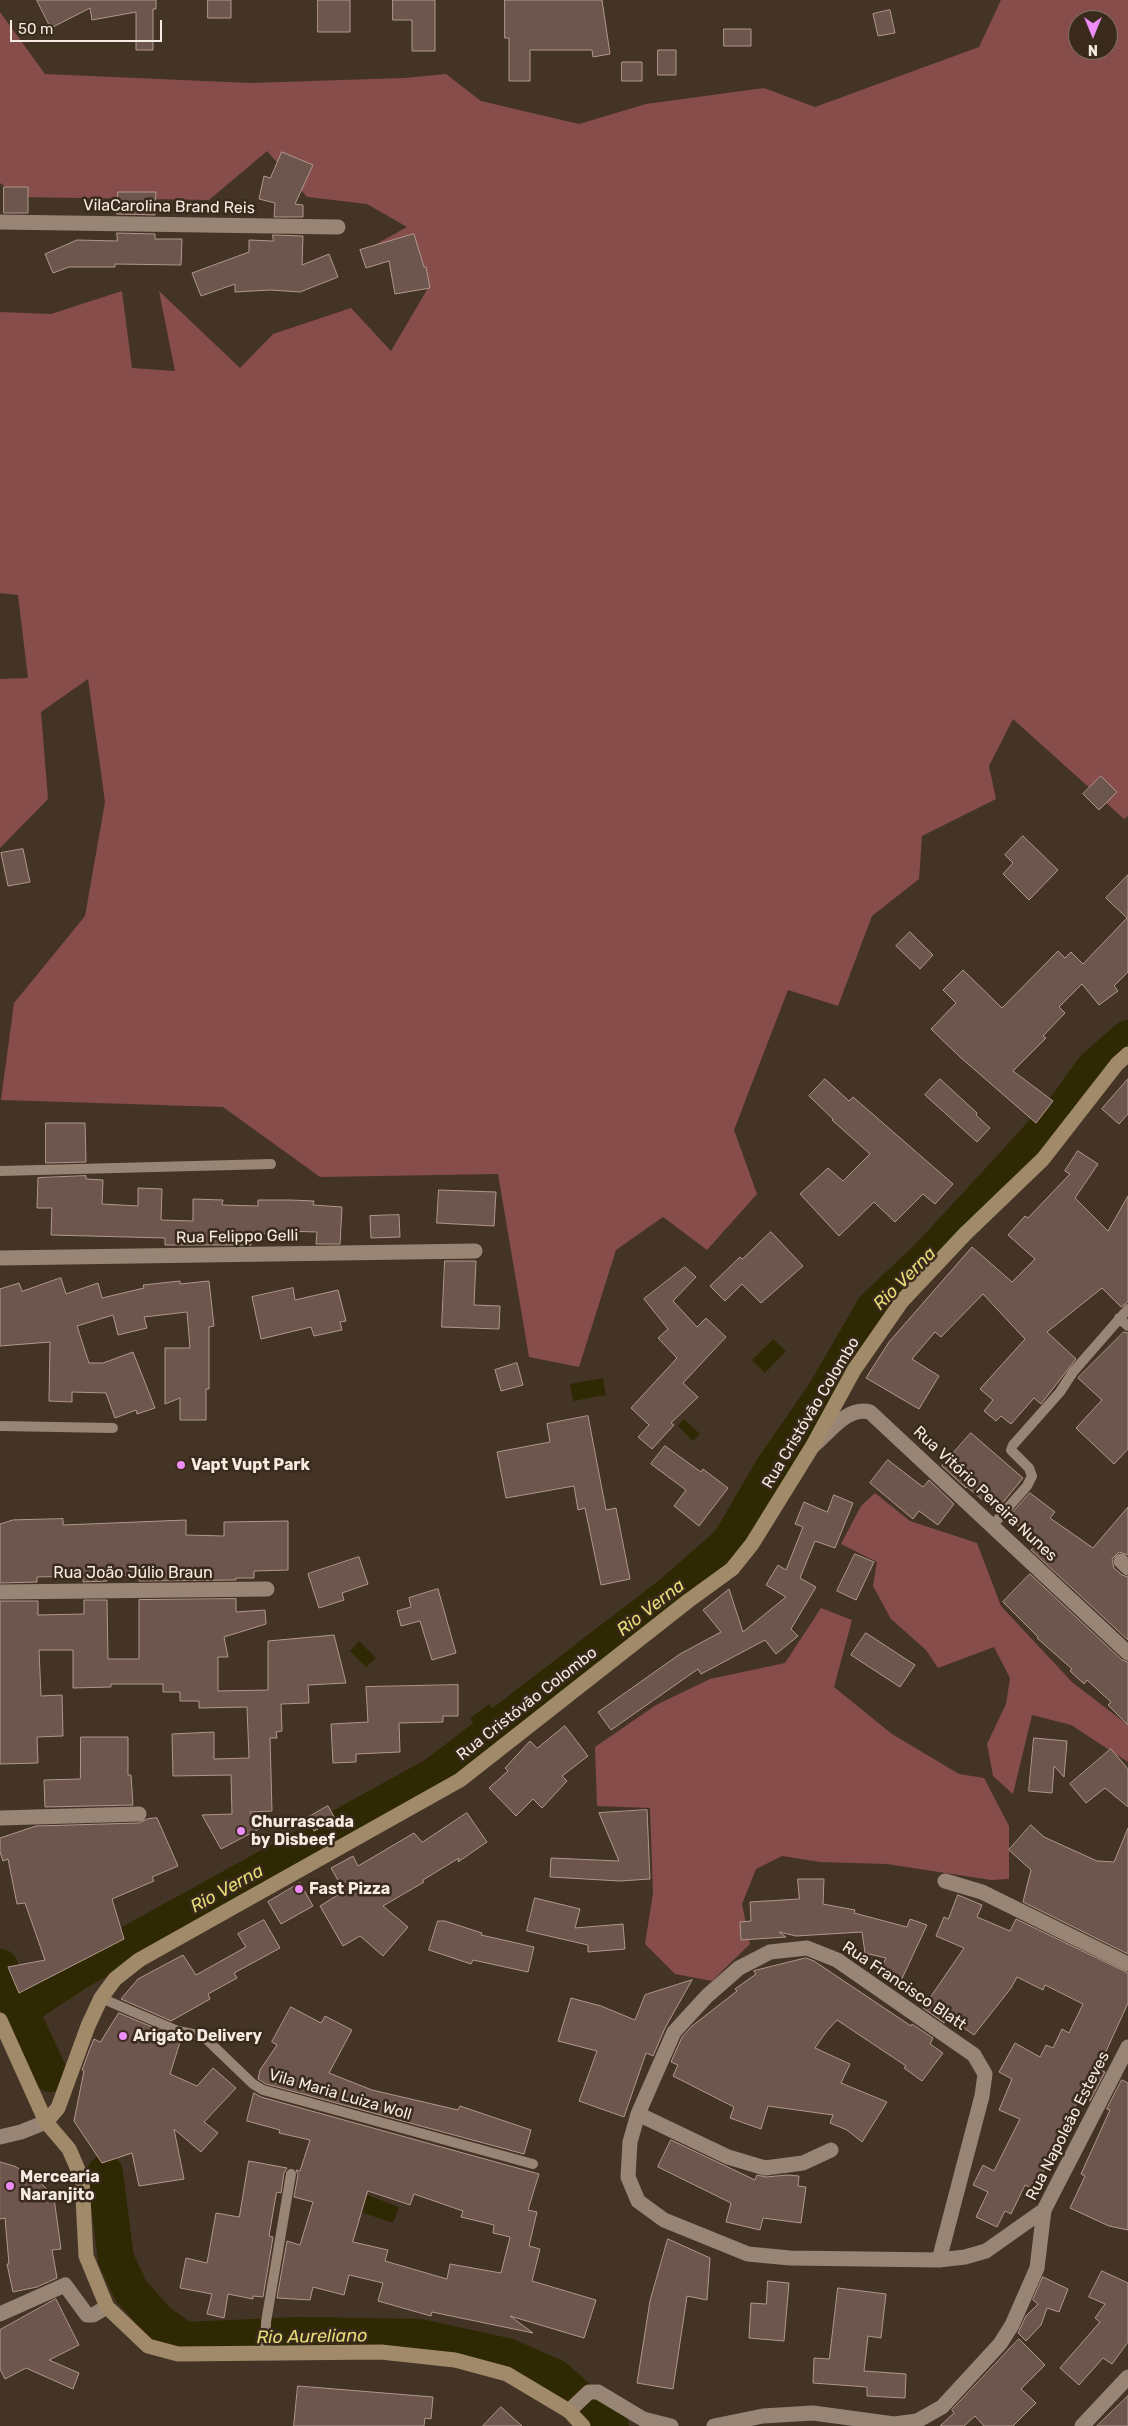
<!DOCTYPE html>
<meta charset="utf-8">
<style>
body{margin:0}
#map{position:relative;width:1128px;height:2426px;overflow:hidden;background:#443426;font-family:Rubik,sans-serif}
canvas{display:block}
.north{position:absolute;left:1068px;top:10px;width:50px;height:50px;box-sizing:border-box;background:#392a1c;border:1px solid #85776b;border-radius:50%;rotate:180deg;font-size:14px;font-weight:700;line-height:20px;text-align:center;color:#f6ebe2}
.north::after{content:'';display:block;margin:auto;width:18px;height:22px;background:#ee8cf8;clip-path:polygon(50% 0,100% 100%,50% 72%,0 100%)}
.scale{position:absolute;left:10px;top:20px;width:152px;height:22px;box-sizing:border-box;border:2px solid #f6ebe2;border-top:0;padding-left:6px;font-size:15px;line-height:18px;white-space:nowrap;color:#f6ebe2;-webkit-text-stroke:4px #392a1c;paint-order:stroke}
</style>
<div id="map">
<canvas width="1128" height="2426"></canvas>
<div class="north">N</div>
<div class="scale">50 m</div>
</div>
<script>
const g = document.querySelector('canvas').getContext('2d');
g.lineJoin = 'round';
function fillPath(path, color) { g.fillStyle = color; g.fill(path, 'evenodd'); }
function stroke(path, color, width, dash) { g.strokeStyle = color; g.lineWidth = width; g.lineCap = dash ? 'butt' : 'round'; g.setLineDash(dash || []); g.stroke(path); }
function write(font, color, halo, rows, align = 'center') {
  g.font = font + ' Rubik,sans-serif'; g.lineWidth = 5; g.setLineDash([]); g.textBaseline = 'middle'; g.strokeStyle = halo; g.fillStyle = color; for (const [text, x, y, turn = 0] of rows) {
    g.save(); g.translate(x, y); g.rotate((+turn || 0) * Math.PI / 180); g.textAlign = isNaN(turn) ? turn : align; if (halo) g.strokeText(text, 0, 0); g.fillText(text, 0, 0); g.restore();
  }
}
fillPath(new Path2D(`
 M1001,0H1128V816L1124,819L1013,719L989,766L996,799L922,836L919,879L872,916L838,1006L788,990L734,1130L757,1194L707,1250L663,1217L616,1250L579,1367L529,1357L498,1174L320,1177L223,1107L1,1100L14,1003L85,916L105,802L88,679L41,712L48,799L0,848V679L28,678L18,595L0,593V312L51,314L122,291L132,368L175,371L159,291L240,368L273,334L351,308L391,351L428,288L371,247L407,227L367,204L307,197L267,151L209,200L18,197L0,183V12L45,74L250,83L404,78L446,74L481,101L579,124L646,104L764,88L815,107L979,47ZM1078,20H1108V50H1078Z
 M875,1493L910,1521L977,1543L1001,1606L1072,1682L1128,1725V1762L1071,1725L1032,1715L1013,1794L993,1776L987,1744L1006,1704L1010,1678L994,1647L938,1668L926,1650L891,1619L873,1586L877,1562L841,1544L861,1506Z
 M821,1608L852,1620L834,1687L892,1734L959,1774L984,1778L1009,1826V1879L991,1880L887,1864L820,1862L782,1856L756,1869L742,1904L750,1944L712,1981L675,1974L645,1944L653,1893L650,1808L597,1806L595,1747L656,1705L710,1679L785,1663Z`), '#864d4b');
fillPath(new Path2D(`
 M773,1339L786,1351L765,1373L752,1360Z
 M603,1378L606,1395L573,1401L570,1384Z
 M684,1419L700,1434L693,1441L678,1426Z
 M359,1641L376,1658L366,1667L350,1651Z
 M489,1704L497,1715L478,1729L470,1718Z
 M367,2195L399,2207L393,2223L361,2212Z`), '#2e2902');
stroke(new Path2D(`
 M0,1967L50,2074
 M20,2010L81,1970L435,1775L672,1593L730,1542L771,1471L824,1394L874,1308L929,1256L1003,1176L1065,1108L1093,1069L1128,1038
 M105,2173L116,2259L131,2291L159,2322L185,2340L299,2335L420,2337L507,2356L555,2377L611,2426`), '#2e2902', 36);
const building = new Path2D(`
 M37,0H156V9H153V50H136V12L92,20L90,8L51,28Z
 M208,0H231V18H208Z
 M318,0H350V32H318Z
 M393,0H435V51H412V20H393Z
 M505,0H602L610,54L593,57L592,50H530V81H509V38H505Z
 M890,10L895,33L878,36L873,14Z
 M724,29H751V46H724Z
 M658,50H676V75H658Z
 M622,62H642V81H622Z
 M282,152L313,165L295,204L303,205V217H274L275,203L259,199L264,176L270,178Z
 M4,187H28V213H4Z
 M118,192H156L155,215L117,214Z
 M117,233L155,234V239H182L181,265L115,264V267H69L53,273L45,254L77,240L117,241Z
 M414,234L424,267H426L430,288L395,294L389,261L366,268L360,250Z
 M273,235L303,236L302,265L329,254L338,277L300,292L270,290L235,292V284L201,296L192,273L249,252V240L273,241Z
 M1101,776L1117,792L1099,810L1083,794Z
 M1023,836L1058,870L1029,900L1003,874L1013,863L1005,855Z
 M23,849L30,882L8,886L1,853Z
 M1128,875V972L1114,986L1118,991L1099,1005L1082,984L1059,1007L1065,1013L1043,1036L1046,1038L1013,1071L1053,1101L1036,1123L960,1057L931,1029L956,1003L943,990L963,970L1002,1008L1058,951L1065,958L1071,952L1083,964L1127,918L1106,898Z
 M910,932L933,955L920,969L896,946Z
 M825,1079L849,1101L853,1097L953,1184L935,1204L923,1194L895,1222L874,1202L839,1236L800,1194L828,1168L843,1181L870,1154L832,1120L833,1119L809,1096Z
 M940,1079L977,1113L976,1115L990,1128L977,1142L925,1095Z
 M1128,1079V1114L1119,1124L1102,1109Z
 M46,1123H85L86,1162L46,1163Z
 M1078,1151L1098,1164L1075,1198L1108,1231L1128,1196V1302L1121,1307L1102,1288L1047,1332L1076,1359L1041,1404L1034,1398L1011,1424L1001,1416L996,1421L984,1411L993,1400L980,1389L1025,1339L983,1294L941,1337L935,1332L912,1359L939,1376L919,1409L866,1378L889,1342L972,1247L1012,1282L1035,1259L1008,1235L1025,1216L1028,1218L1070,1174L1065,1171Z
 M86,1176V1179L103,1180L102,1204L138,1206V1188L162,1189L161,1220L193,1221V1199L223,1200L222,1205L258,1206V1200H290L314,1201L313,1205L342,1207L340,1244H316L317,1232L284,1231L283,1235L251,1233V1245H165V1238L51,1235L52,1208H37L38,1178Z
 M439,1190L496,1192L494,1226L437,1223Z
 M399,1215L400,1237L371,1238L370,1216Z
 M771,1232L803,1266L761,1303L742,1284L725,1301L710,1286L740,1257L742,1259Z
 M445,1261H476L474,1305L500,1306L499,1329L442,1327Z
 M685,1267L696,1277L673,1301L697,1327L706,1318L726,1337L683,1383L698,1397L671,1423L674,1425L652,1449L638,1437L649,1425L631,1408L677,1358L658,1338L668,1329L644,1299Z
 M61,1278L66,1294L98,1283L102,1298L144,1288L143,1285L180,1281V1284L209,1281L214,1326L209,1327V1389H206V1420H180V1398L165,1404V1348H190L187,1312L144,1317L147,1328L118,1335L113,1315L77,1326L89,1363H103L133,1352L155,1408L137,1414L136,1410L115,1418L106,1393L72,1392V1402L49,1401L50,1342L0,1346V1289L19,1283L22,1291Z
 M293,1288L295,1300L338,1290L346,1321L340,1322L342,1330L314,1336L311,1327L261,1339L252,1297Z
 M1124,1332L1128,1333V1449L1114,1464L1076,1428L1102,1400L1078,1378Z
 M517,1363L523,1385L501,1391L495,1370Z
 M588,1416L606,1510L616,1508L630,1579L601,1585L585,1508L578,1510L574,1486L506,1498L497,1452L550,1442L547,1424Z
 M971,1433L1023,1478L996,1511L967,1487L966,1488L942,1466Z
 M665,1446L701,1472L703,1469L728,1488L699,1526L674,1506L686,1490L651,1464Z
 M888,1460L923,1487L929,1480L954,1504L938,1525L919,1511L913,1519L870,1483Z
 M1030,1493L1055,1512L1050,1518L1093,1548L1128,1507V1555L1119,1552L1112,1559L1114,1568L1122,1575L1128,1577V1640L1031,1550L1038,1542L1008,1518Z
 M834,1495L853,1503L835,1548L815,1541L800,1578L816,1587L791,1629L798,1636L776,1654L765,1640L701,1674L698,1669L611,1730L598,1712L680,1654L721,1632L703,1610L729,1589L743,1632L786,1597L766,1585L778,1565L786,1570L803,1527L795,1524L804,1502L827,1512Z
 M63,1519V1525L186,1520V1535L224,1536V1522L288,1521V1570L254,1571V1578H236V1580L139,1581V1575L107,1576V1581L83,1582V1576L37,1577V1582L0,1583V1524L13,1520Z
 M855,1554L874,1562L856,1600L837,1591Z
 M359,1557L368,1584L342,1593L344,1600L319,1608L308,1574Z
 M1030,1574L1122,1660L1128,1662V1725L1108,1705L1111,1702L1087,1680L1084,1684L1070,1671L1072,1669L1037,1638L1038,1637L1003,1602Z
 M438,1589L456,1653L432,1660L420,1621L401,1626L397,1611L411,1607L409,1598Z
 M236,1599V1612L265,1610L266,1624L224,1637L228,1657H218V1691L268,1690V1641L334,1635L346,1683L308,1685L309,1703L281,1704L282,1731L276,1732L277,1738H270L272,1811L250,1812L259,1829L221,1849L202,1815L232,1814L231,1775L173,1776L172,1734L214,1732V1759L249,1758L247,1707L199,1708V1701H180V1692H163V1684H111V1687L73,1688V1650H39L41,1696L62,1695L63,1736L37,1737L38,1763L0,1764V1601H38V1615L84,1614V1600H107L108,1659H139V1600Z
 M866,1633L915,1665L900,1687L851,1655Z
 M458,1685V1716H443V1722L399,1723L400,1752L356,1754V1762L333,1763L331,1724L368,1722L366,1687Z
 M565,1726L588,1756L562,1776L567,1781L542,1808L533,1799L516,1816L489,1788L508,1771L505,1768L530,1741L537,1748Z
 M81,1737H128V1775H131L133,1805L45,1807L44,1780L80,1779Z
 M1034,1738L1067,1741L1064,1777L1054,1766L1052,1793L1029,1791Z
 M1111,1749L1128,1769V1807L1105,1788L1086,1803L1070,1784Z
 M328,1806L336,1820L314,1831L307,1818Z
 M647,1810L650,1879L620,1881L550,1877L551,1858L619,1861L599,1813Z
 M467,1813L487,1842L458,1862L459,1858L423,1880L424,1882L383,1906L408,1927L383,1956L360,1936L343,1946L320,1906L344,1891L331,1868L353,1856L358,1866L414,1833L422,1842Z
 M157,1818L178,1866L152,1877L154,1881L112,1899L124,1939L19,1993L8,1967L45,1960L25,1903L17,1904L8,1859L3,1861L0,1852V1838L36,1826L139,1823L147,1819Z
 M1031,1825L1044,1837L1097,1861L1114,1862L1128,1828V1954L1023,1902L1031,1870L1009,1850Z
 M798,1879H824L823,1904L855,1910L854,1913L907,1927L910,1919L927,1925L899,1985L878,1975L886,1958L865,1953L862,1932L796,1936L779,1932L786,1937L741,1940L740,1922L751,1921L750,1902L799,1899Z
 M300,1883L313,1906L281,1924L268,1902Z
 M958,1895L982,1905L977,1917L1010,1931L1016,1919L1128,1973V2003L1098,2069L1105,2072L1090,2101L1080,2096L1059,2143L1034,2189L1025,2185L1011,2214L1005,2211L997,2227L976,2217L988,2192L973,2185L983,2165L994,2171L1020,2119L999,2110L1012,2079L999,2072L1015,2043L1040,2057L1046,2045L1053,2048L1062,2029L1069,2033L1083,2004L1045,1985L1043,1990L1017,1977L1011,1988L974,2035L948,2017L944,2023L923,2008L964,1948L936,1936L944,1917L948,1919Z
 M535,1898L580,1909L575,1928L623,1924L625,1949L588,1952V1945L527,1931Z
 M264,1920L280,1948L234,1973L237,1978L208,1994L210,1999L171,2021L121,1999L138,1979L183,1955L196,1975L246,1947L238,1934Z
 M438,1921H445L482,1933L481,1935L534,1947L528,1972L473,1960L471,1964L429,1950Z
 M806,1958L814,1961L911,2026L912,2024L933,2038L930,2044L943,2053L922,2081L904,2068L906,2066L837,2020L826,2032L815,2048L850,2064L841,2083L887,2102L862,2142L847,2130L830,2123L833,2115L768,2106L761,2129L730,2118L734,2107L673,2076L678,2065L671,2062L682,2037L692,2026L737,1991L735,1989L756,1974L754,1971Z
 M692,1980L665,2028L653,2056L646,2053L624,2117L579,2101L597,2051L558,2041L571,1998L601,2006L635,2020L645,1995Z
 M291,2007L321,2023L325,2016L352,2030L329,2073L372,2090L458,2110L460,2106L531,2130L524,2154L266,2084L258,2079L260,2070L277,2045L272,2042Z
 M119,2013L181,2039L170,2074L197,2086L213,2068L236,2088L204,2122L218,2133L201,2152L174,2129L184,2179L139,2186L132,2153L102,2163L74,2121L84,2071L82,2070L91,2046L94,2039L100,2042Z
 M1122,2080L1128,2083V2230L1109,2226L1070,2208L1085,2176L1081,2174L1110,2110L1107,2109Z
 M254,2093L261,2097L539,2174L528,2210L537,2212L529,2246L540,2249L532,2281L596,2300L584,2338L510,2316L533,2333L432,2312L431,2316L378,2301L383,2283L349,2275L344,2295L313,2287L310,2300L277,2298L287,2241L300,2245L313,2202L294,2197L298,2175L296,2170L300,2171L310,2140L279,2133L280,2130L247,2121ZM368,2191L410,2205L414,2194L463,2211L461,2217L494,2225L493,2233L510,2237L501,2273L450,2264L447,2279L385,2261L388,2250L353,2242Z
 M671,2140L755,2180L757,2175L766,2177L787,2175L799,2176L798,2186L806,2187L801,2223L763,2218L760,2230L726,2222L731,2203L658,2167Z
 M249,2161L287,2168L284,2173L281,2193L277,2192L276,2195L269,2236L273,2237L263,2297L253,2296V2299L228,2294L224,2318L207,2314L212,2294L180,2288L186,2258L207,2263L216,2213L239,2217Z
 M0,2162L14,2166L37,2178L54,2198L61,2249L52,2250L57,2278L37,2287L13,2292L7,2264H9L5,2218L0,2219Z
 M668,2239L710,2258L707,2300L687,2296L673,2389L637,2383L650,2301Z
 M1102,2271L1128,2283V2342L1112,2364L1103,2358L1079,2385L1060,2368L1100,2322L1095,2318L1105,2304L1089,2297Z
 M1043,2277L1068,2289L1059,2312L1047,2308L1041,2325L1026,2341L1018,2333L1026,2316L1038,2304L1033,2300Z
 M768,2281L789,2283L784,2341L749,2338L751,2303L766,2304Z
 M838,2288L886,2294L881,2338L868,2336L864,2371L906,2374L905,2398L867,2396V2387L813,2383L814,2358L829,2359Z
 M56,2299L79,2345L49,2360L79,2373L73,2389L26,2368L5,2379L0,2369V2330Z
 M1019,2339L1045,2365L1021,2389L1036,2403L1013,2426H984L975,2416L964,2426H940L954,2413L952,2410Z
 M298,2386L433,2397L431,2419L425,2418L424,2426H294Z
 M1128,2396V2426H1097Z
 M501,2407L522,2426H483Z`);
fillPath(building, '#6d564d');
stroke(building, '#b0978d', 1);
stroke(new Path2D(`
 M0,1171L271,1164
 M1119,1318L1128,1326
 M0,1426L113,1428
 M992,1526L1027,1486L1032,1476L1029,1468L1011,1450L1013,1445L1060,1392L1073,1372L1128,1309
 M101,1998L178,2031L203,2036L253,2084L263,2090L533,2164
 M265,2352L266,2322L291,2174`), '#988575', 10);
stroke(new Path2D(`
 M0,222L338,227
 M0,1258L475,1251
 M813,1446C830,1432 847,1406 870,1412L1128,1653
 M1121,1561L1128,1568
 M0,1592L267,1589
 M0,1818L139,1814
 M945,1881L982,1892L1128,1964
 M638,2114L728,2157L765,2168L803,2163L831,2150
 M939,2260L982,2096L985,2074L974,2055L837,1960L807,1948L770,1952L739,1968L707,1996L674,2032L638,2114L630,2142L628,2177L638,2201L664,2220L748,2254L790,2258L939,2260L965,2257L986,2251L1044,2210
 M0,2314L65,2285L87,2315H93L107,2307
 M569,2411L589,2392H598L643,2419L671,2426
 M714,2426L763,2416L813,2413L894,2424L917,2421L942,2407L1000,2344L1012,2325L1037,2268L1044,2210L1128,2047
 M1082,2426L1128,2377`), '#988575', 15);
stroke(new Path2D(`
 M0,2137L21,2132L46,2122`), '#988575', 15);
stroke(new Path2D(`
 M0,2020L46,2122L69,2149L82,2179L86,2256L107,2307L148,2346L178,2354L381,2352L455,2360L507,2374L569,2411L583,2426
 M46,2122L58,2108L88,2026L101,1998L115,1979L139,1960L460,1780L688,1601L732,1569L752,1544L812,1447L854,1370L902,1301L965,1234L1043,1159L1117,1064L1128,1054`), '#a18a6a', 15);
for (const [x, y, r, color] of [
 [181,1465,5,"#ee8cf8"],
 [241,1831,5,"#ee8cf8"],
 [299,1889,5,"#ee8cf8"],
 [123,2036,5,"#ee8cf8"],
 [10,2186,5,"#ee8cf8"]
]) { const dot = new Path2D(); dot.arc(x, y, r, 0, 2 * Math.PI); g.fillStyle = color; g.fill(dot); stroke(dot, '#392a1c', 2); }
write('16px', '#f6ebe2', '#392a1c', [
 ["VilaCarolina Brand Reis",169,207,1],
 ["Rua Felippo Gelli",237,1237,-1],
 ["Rua Cristóvão Colombo",811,1413,-59],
 ["Rua Vitório Pereira Nunes",985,1494,43],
 ["Rua João Júlio Braun",133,1573],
 ["Rua Cristóvão Colombo",527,1704,-38],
 ["Rua Francisco Blatt",904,1986,34],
 ["Vila Maria Luiza Woll",340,2095,16],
 ["Rua Napoleão Esteves",1068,2126,-63]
]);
write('bold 16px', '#f6ebe2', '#392a1c', [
 ["Vapt Vupt Park",191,1465],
 ["Churrascada",251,1822],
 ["by Disbeef",251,1840],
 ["Fast Pizza",309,1889],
 ["Arigato Delivery",133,2036],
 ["Mercearia",20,2177],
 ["Naranjito",20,2195]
], 'left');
write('italic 18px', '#e6db76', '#392a1c', [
 ["Rio Verna",905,1279,-45],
 ["Rio Verna",651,1608,-38],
 ["Rio Verna",227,1889,-29],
 ["Rio Aureliano",312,2337,-1]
]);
</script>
